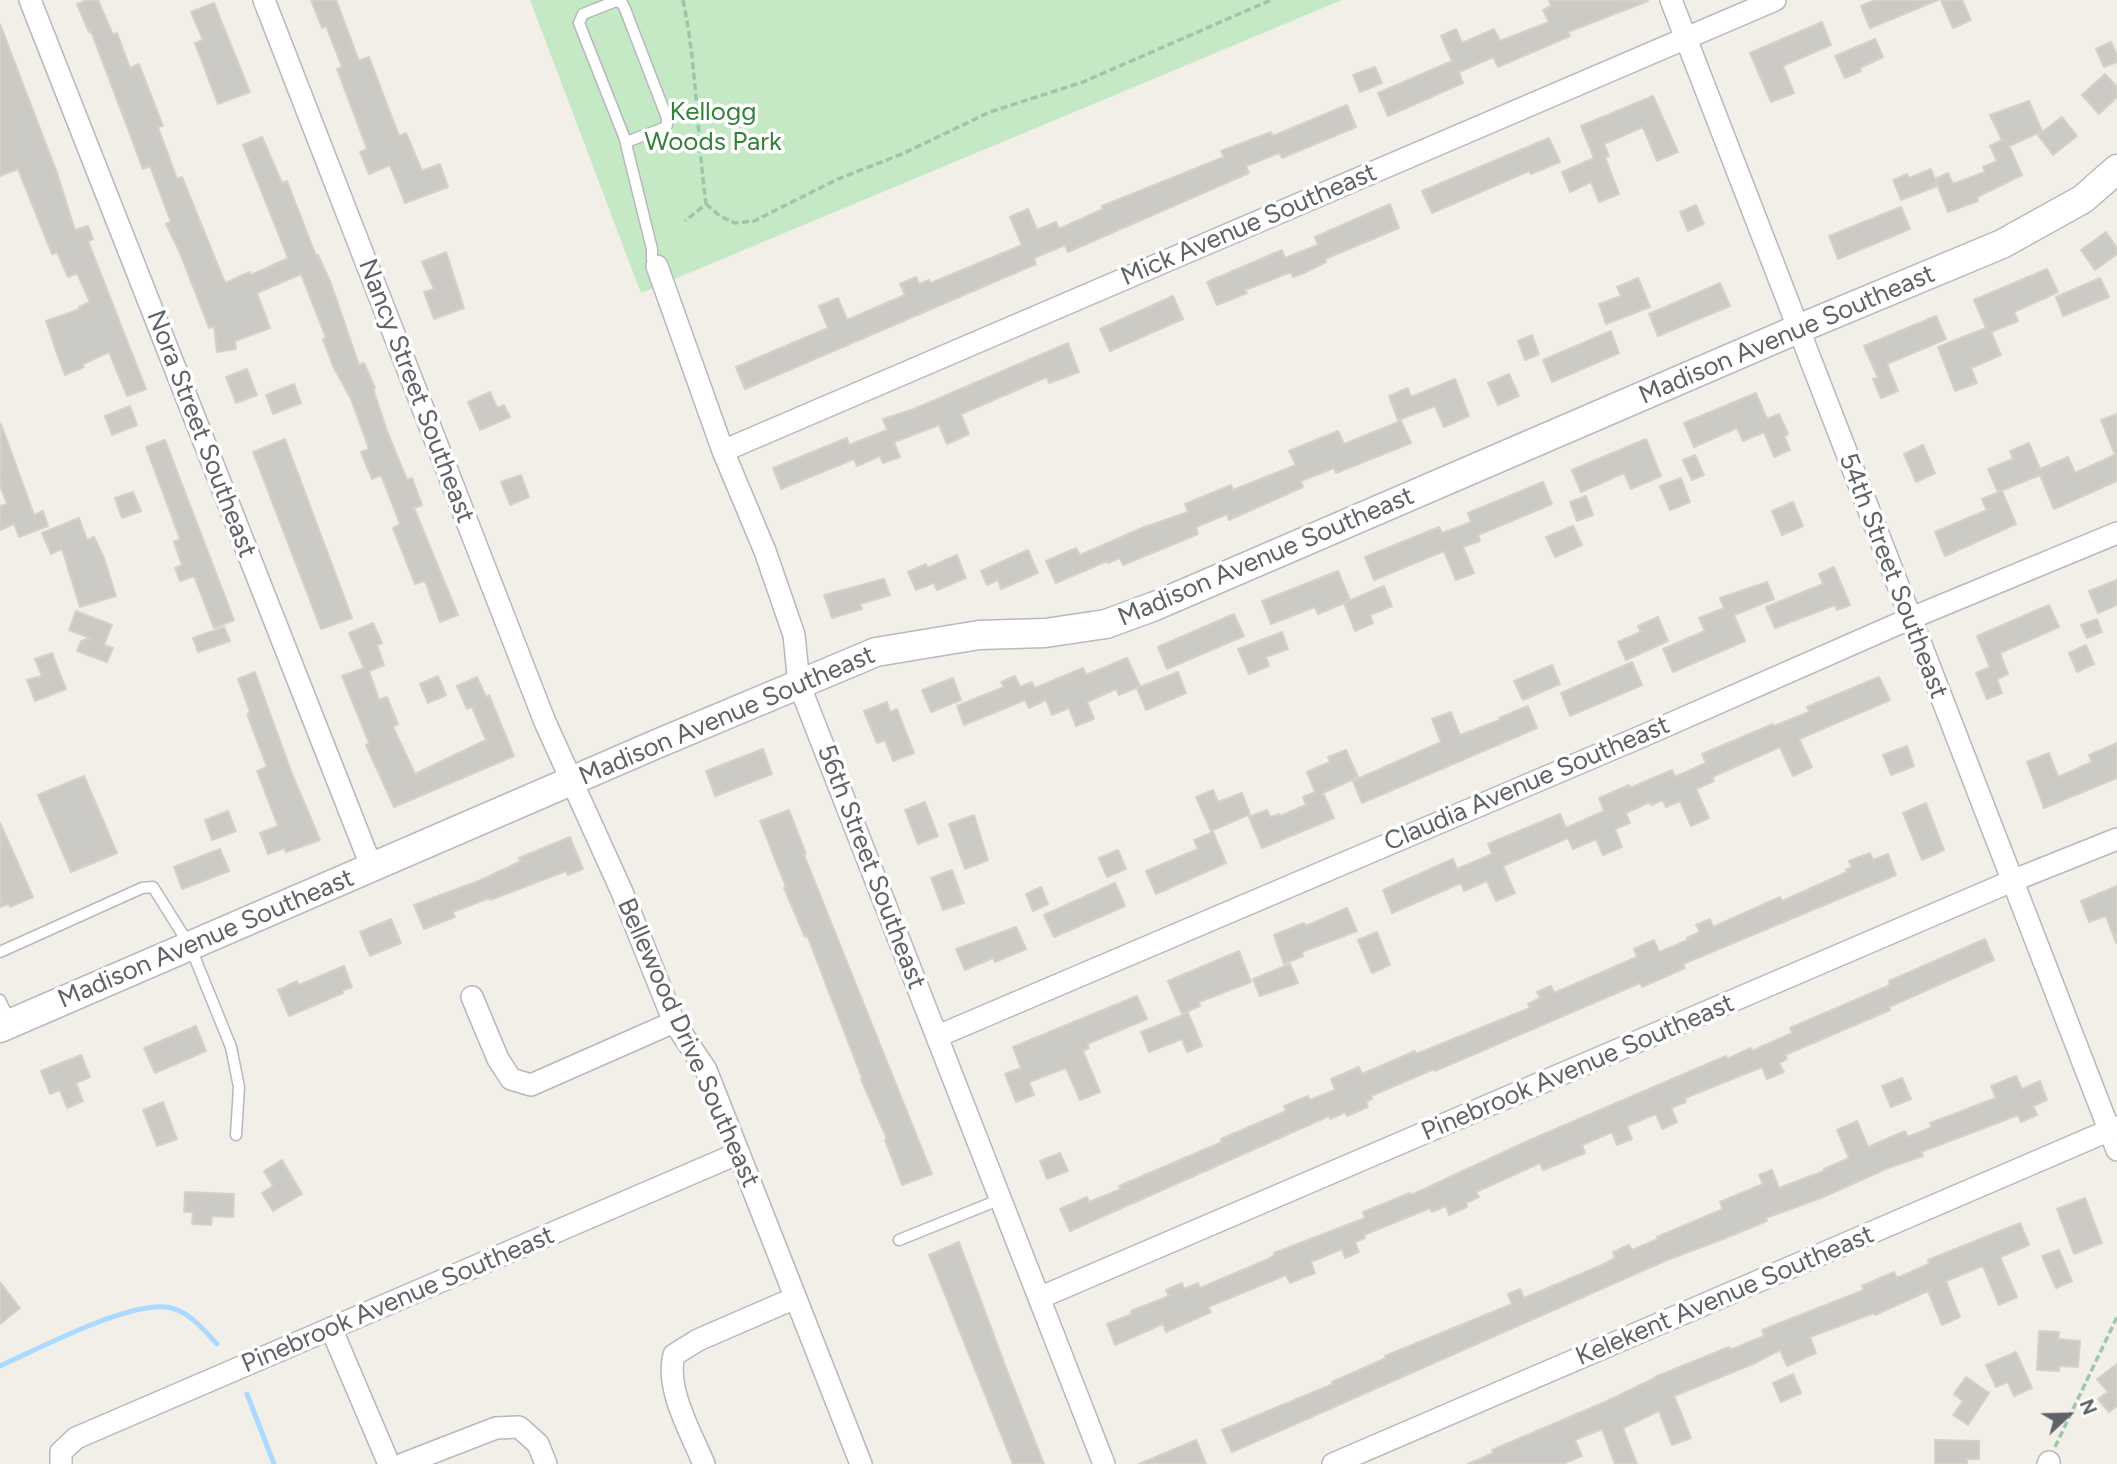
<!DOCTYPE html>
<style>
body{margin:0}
#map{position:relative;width:2117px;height:1464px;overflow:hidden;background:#f1efe8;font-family:Figtree,sans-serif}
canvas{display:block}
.north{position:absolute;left:2033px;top:1380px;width:70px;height:70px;-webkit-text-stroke:5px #fff;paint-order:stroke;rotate:68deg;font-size:19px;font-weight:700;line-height:28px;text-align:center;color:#5f6368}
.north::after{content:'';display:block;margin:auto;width:24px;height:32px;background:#5f6368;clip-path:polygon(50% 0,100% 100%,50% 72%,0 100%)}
</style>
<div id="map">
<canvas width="2117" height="1464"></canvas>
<div class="north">N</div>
</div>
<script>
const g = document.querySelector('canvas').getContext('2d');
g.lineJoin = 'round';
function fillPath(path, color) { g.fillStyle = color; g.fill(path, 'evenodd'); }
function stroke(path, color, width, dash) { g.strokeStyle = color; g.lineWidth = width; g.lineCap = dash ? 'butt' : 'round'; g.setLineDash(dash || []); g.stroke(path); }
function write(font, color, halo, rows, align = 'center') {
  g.font = font + ' Figtree,sans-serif'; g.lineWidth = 7; g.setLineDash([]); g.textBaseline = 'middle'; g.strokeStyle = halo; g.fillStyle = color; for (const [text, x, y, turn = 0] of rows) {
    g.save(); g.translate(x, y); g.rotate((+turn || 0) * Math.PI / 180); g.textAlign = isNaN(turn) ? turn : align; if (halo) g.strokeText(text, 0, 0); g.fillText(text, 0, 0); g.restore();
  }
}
fillPath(new Path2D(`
 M530,0H1342L641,293Z`), '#c5e8c5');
stroke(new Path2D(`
 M0,1366C40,1348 125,1303 166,1307C187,1309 204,1330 217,1344
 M247,1394L274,1464`), '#aadaff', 5);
const building = new Path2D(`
 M87,0H98L113,35L117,33L130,68L139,64L163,126L158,127L177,179L182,177L225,283L250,272L251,275L288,258L243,145L262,137L282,183L287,181L316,256L318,255L330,281L359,365L364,363L375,388L373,389L387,431L407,480L412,478L422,505L414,508L458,615L440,622L425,581L415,584L393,528L400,524L381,475L372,479L361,452L369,449L351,399L333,366L323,339L326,338L301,274L257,293L270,328L235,341L236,349L217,352L214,326L209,328L180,253L166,224L171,222L150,166L143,169L91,31L89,32L77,4Z
 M311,0H336L359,61L369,57L399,136L406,133L422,171L440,164L448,187L405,203L390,165L369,174L360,152L367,149L337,69L342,67L326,26L322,28Z
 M1549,0L1648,1L1568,32L1570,36L1498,67L1493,57L1459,72L1463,83L1388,116L1378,93L1452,61L1441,36L1456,29L1462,43L1494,29L1500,41L1549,22L1543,10L1551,6Z
 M1875,0H1938L1870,28L1861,6Z
 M1941,0H1962L1971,20L1953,28Z
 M214,3L250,92L218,104L195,43L203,40L191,12Z
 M1822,22L1831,45L1783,66L1794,93L1771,102L1750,53Z
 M0,24L57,173L75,230L88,226L93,239L88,241L146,389L127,396L109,352L83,364L84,367L65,375L55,348L46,321L80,309L79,307L90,302L77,273L68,277L57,252L52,254L18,169L0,176Z
 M1875,39L1883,57L1860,68L1861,71L1845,78L1835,56Z
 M2111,42L2117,55V62L2104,67L2096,49Z
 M1375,67L1382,83L1360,92L1353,75Z
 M2105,74L2117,87V97L2099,114L2082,95Z
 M1653,96L1678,152L1657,161L1643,127L1604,144L1609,156L1605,157L1619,194L1599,202L1591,182L1570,192L1562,172L1594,158L1581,126Z
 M2029,101L2042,131L2009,146L2022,175L1977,197L1978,201L1948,212L1935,179L1948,173L1953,184L1985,172L1983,167L1997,161L1990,146L2002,140L1990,115Z
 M1347,105L1356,127L1282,158L1279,153L1246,166L1249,173L1068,252L1065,245L1034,258L1036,264L745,389L736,367L828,328L819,306L838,298L847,320L905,295L900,284L916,277L919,284L929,280L931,283L1022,245L1010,217L1028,209L1037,230L1056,222L1059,229L1103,209L1102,206L1224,157L1221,151L1271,132L1273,136Z
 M2062,117L2077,136L2053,155L2038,135Z
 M1549,138L1560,162L1531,174L1529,171L1432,213L1422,191Z
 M1931,169L1937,186L1901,200L1893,180L1907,174L1909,178Z
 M1390,204L1399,228L1325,259L1326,262L1306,272L1293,277L1291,272L1245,290L1247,293L1217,305L1207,282L1282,250L1285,258L1318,245L1315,237Z
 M1696,205L1704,224L1688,231L1680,212Z
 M1901,207L1910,229L1838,259L1829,236Z
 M2106,232L2117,248V254L2095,270L2081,250Z
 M446,252L464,308L434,319L424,292L434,289L422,262Z
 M2047,269L2058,292L2014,312L2018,321L1991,332L2001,355L1971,368L1977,383L1955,391L1938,347L1986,328L1974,300Z
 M1638,278L1650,307L1606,324L1599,304L1621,296L1617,287Z
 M2100,278L2109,297L2063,316L2056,297Z
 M1720,283L1730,306L1658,336L1649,314Z
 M1173,296L1183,319L1110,351L1100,329Z
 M1936,316L1946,339L1887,364L1898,391L1881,398L1873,379L1878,378L1864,346Z
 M1611,331L1619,353L1552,382L1543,360Z
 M1532,335L1539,354L1525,360L1518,341Z
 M1068,343L1079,372L1049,383L1047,377L961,414L969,434L947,444L939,425L894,442L900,457L883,463L880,456L857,466L854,459L781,489L773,468L847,438L849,445L887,430L883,419L914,409Z
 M247,369L257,395L236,403L226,377Z
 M1509,374L1519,396L1498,405L1488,383Z
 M1455,379L1469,416L1444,427L1435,406L1398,420L1389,396L1408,388L1411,397Z
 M294,384L301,403L273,414L266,395Z
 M490,392L497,408L504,405L510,417L480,430L468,402Z
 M1756,393L1767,419L1779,414L1788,434L1784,436L1790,450L1774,457L1764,432L1743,441L1737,428L1694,447L1684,423Z
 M130,406L137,425L112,435L105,416Z
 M2117,414V481L2054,509L2040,475L1998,492L1988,469L2013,459L2010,451L2029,443L2040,469L2068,457L2075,473L2115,455L2101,420Z
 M1401,421L1411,443L1336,473L1334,468L1301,481L1303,487L1229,520L1227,514L1196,527L1198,534L1123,565L1120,558L1108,563L1107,561L1056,583L1046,561L1076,548L1080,555L1142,528L1188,512L1185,504L1231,485L1233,490L1296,465L1289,451L1338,431L1344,444Z
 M1,424L34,515L43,511L48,526L19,537L14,524L0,530V506L7,504L0,485Z
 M285,439L352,618L321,629L253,452Z
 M1646,439L1661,476L1631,489L1624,473L1581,492L1572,470Z
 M165,440L234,620L214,628L194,576L180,581L175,568L182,565L174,542L180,539L146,447Z
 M1923,445L1935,473L1916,482L1904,454Z
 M1695,455L1704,475L1692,480L1683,460Z
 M521,475L529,497L510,505L501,482Z
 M1681,478L1690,502L1670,510L1660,486Z
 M1543,482L1552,504L1478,535L1480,541L1463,547L1474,573L1456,580L1444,551L1374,580L1365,557L1439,527L1442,533L1471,522L1468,513Z
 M2002,491L2016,524L1945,556L1935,532L1987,510L1982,499Z
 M133,492L141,511L122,518L115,498Z
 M1586,496L1593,515L1577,521L1570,502Z
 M1793,502L1803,526L1782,535L1772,511Z
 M79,518L87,540L94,537L104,558L116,596L80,607L62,549L51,554L42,533Z
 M1573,526L1582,545L1555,557L1546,537Z
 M1028,550L1038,573L1001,589L998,580L987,585L981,571Z
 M957,555L966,578L937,590L934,583L916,590L908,572L926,564L927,568Z
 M1834,567L1850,605L1837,610L1835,605L1775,628L1766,607L1823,584L1819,574Z
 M1338,571L1350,600L1344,603L1384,586L1392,606L1370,615L1373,623L1355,631L1344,603L1318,614L1315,607L1271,624L1262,601Z
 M884,579L890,595L860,604L862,609L832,618L824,595Z
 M2117,580V605L2098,613L2089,591Z
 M1767,582L1774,599L1734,615L1745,641L1673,672L1663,649L1705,631L1699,618L1724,608L1720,598Z
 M2049,605L2059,627L2000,653L2008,674L1997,679L2002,693L1987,699L1976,673L1990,667L1977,636Z
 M76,611L112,625L104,645L113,648L107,662L77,651L81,641L90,638L69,630Z
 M1234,614L1244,636L1167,669L1158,647Z
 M1658,617L1668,641L1626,660L1618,642L1641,632L1638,626Z
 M2097,619L2102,632L2087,638L2081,625Z
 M373,623L382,643L377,645L384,665L369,671L379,700L387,697L398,724L393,727L415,774L486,740L472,707L467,709L457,686L477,677L486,697L489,695L514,756L394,807L366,745L369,743L342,676L364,668L349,633Z
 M224,627L230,641L198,652L193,638Z
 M1282,632L1288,649L1266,657L1269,666L1249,674L1238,649Z
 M2086,645L2094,664L2077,672L2069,653Z
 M52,653L66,689L35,701L27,680L42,676L35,659Z
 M1127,658L1140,686L1119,695L1116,689L1087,702L1094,719L1076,726L1069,708L1052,715L1046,700L1029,708L1025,700L964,725L957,706L1004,687L1001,682L1015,676L1020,687L1032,682L1035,688L1083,668L1086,675Z
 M1632,662L1642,685L1570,716L1561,693Z
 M1552,665L1560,684L1523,700L1514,681Z
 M255,672L292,774L320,840L286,852L284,848L268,854L260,833L278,826L257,771L267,767L247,714L250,712L238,679Z
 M1178,672L1186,693L1146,710L1137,688Z
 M438,676L446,695L428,703L420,684Z
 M1879,677L1890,700L1799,739L1812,767L1793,776L1780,747L1712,777L1714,781L1696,789L1709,818L1691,826L1680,801L1666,807L1663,800L1651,805L1650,802L1626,813L1630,823L1615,829L1622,847L1603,855L1596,839L1573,849L1568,838L1503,866L1515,893L1496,901L1487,881L1464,891L1461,883L1392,913L1383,890L1453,859L1457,869L1492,854L1488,844L1560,814L1566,828L1604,811L1599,798L1629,785L1630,788L1672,770L1675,777L1706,763L1702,754L1773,724L1774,726L1809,712L1807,707Z
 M953,678L961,700L931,712L922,690Z
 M887,702L890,712L897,709L914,753L893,761L885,740L877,743L864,711Z
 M1528,706L1537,728L1362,803L1353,781L1441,742L1432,719L1451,712L1460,735L1500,720L1499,718Z
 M2117,743V778L2044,808L2027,762L2049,753L2058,777L2092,762L2089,755Z
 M1907,746L1914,766L1891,775L1883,755Z
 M763,749L772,774L715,796L706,771Z
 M1346,750L1358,777L1323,793L1334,818L1262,848L1249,817L1267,810L1270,817L1279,814L1280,816L1306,805L1303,797L1315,792L1307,772L1330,762L1328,757Z
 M84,776L117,853L71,872L38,795Z
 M1213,790L1218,802L1242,793L1250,814L1211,831L1196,797Z
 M925,802L938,836L918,844L905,810Z
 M1926,803L1944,850L1922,860L1903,813Z
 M789,810L806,854L804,855L932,1174L902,1185L885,1140L887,1139L861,1079L862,1078L807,935L805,937L784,888L786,887L760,821Z
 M228,811L236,831L212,840L205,820Z
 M974,815L988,860L965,869L949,824Z
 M0,823L33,897L10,907L8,904L0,907Z
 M1213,832L1226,863L1156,894L1146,871L1198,849L1194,840Z
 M570,837L583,869L568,875L566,871L490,900L489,898L453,912L455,917L424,929L414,905L481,880L521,861L519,858Z
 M220,849L229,871L182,889L174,867Z
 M1118,850L1126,869L1107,877L1099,858Z
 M1870,853L1873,860L1888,854L1896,875L1683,964L1685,968L1642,987L1640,983L1435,1071L1434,1069L1371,1096L1372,1099L1366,1102L1368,1107L1347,1116L1345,1112L1330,1119L1329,1116L1070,1231L1060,1209L1087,1197L1089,1202L1121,1189L1119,1186L1222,1142L1221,1139L1286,1111L1284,1106L1308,1096L1310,1100L1335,1090L1331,1079L1359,1067L1362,1074L1415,1051L1416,1054L1530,1008L1528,1004L1540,998L1537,992L1551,986L1554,993L1637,957L1634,949L1654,940L1659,952L1688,940L1687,938L1700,932L1696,925L1710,919L1713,927L1780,897L1782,901L1847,872L1846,870L1852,867L1849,861Z
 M952,870L964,903L943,910L931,878Z
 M1115,883L1125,906L1054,937L1044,915Z
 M2117,886V943H2116L2106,916L2089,922L2081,901Z
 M1041,887L1048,904L1033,911L1026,894Z
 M1347,908L1357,931L1302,952L1303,956L1284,964L1274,935L1304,923L1306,926Z
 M391,919L401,943L370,956L360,932Z
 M1016,927L1026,949L995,962L993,958L965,970L956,949Z
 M1377,932L1390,965L1372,973L1358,940Z
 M1985,939L1994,960L1889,1007L1890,1010L1785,1055L1787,1059L1779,1063L1784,1072L1767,1079L1762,1067L1685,1098L1686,1102L1671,1108L1677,1122L1662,1129L1656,1114L1627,1126L1632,1139L1617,1145L1612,1132L1582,1145L1585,1153L1543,1170L1540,1163L1476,1192L1479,1197L1466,1203L1467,1207L1449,1215L1446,1206L1432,1212L1430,1208L1364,1235L1365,1238L1355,1242L1359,1252L1345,1258L1342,1249L1311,1262L1315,1273L1290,1283L1286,1275L1208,1307L1211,1312L1166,1332L1163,1324L1115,1345L1107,1324L1132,1314L1131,1311L1169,1296L1166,1290L1182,1283L1184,1289L1198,1283L1200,1288L1266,1260L1275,1255L1274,1253L1365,1218L1363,1212L1410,1193L1411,1195L1530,1140L1726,1056L1727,1059L1751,1048L1752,1051L1792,1033L1790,1028L1890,985L1889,981Z
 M1239,951L1251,982L1199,1002L1200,1006L1182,1014L1168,981Z
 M1290,964L1298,983L1260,996L1253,979Z
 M344,966L352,987L342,991L343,993L289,1016L278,990L297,981L299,985Z
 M1137,996L1147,1019L1087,1044L1089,1048L1083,1051L1100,1092L1080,1100L1066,1068L1029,1082L1034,1095L1016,1102L1005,1074L1021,1068L1013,1047Z
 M1188,1013L1202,1046L1187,1052L1182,1039L1149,1052L1141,1032Z
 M196,1026L206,1051L155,1073L144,1048Z
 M81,1055L90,1077L76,1083L83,1101L67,1108L60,1090L50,1094L41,1071Z
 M2016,1076L2022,1089L2040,1081L2047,1100L2033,1106L2037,1115L2021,1122L2018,1115L1921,1152L1923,1156L1888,1168L1821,1198L1766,1218L1767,1221L1723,1239L1667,1260L1232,1452L1222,1430L1333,1384L1332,1382L1386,1358L1385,1356L1512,1304L1508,1294L1520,1289L1524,1298L1602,1265L1615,1258L1613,1252L1629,1245L1632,1250L1658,1239L1657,1237L1723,1209L1720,1202L1763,1184L1759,1175L1772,1170L1779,1188L1824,1171V1169L1849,1158L1837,1130L1857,1121L1868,1147L1905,1131L1908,1137L1932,1127L1930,1123L1996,1098L1991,1086Z
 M1902,1078L1911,1099L1891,1107L1882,1086Z
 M163,1102L177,1139L157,1146L143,1110Z
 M1060,1153L1068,1171L1047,1179L1040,1161Z
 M282,1160L302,1194L273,1211L262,1193L273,1186L264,1171Z
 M185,1192L234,1194L233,1217L212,1216L211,1225L192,1224L193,1212H184Z
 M2085,1198L2102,1243L2074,1254L2057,1209Z
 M2020,1223L2029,1245L2000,1257L2017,1297L1999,1305L1983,1266L1946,1281L1960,1317L1942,1325L1928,1291L1875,1315L1874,1313L1810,1337L1816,1353L1787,1366L1780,1350L1753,1364L1674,1396L1691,1438L1672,1445L1659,1411L1623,1428L1637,1464H1615L1602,1429L1575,1440L1582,1456L1563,1464H1468L1493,1453L1492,1450L1605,1402L1655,1378V1377L1729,1347L1730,1350L1764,1336L1762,1330L1864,1290L1862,1286L1894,1272L1897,1278L1929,1264L1928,1260Z
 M959,1242L1006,1368L1044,1464H1013L929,1255Z
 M2059,1250L2072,1281L2056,1288L2042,1256Z
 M0,1282L20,1308L0,1324Z
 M2039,1331L2059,1332L2058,1339L2080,1341L2078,1367L2059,1366V1371L2037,1370Z
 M2016,1352L2032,1388L2014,1396L2008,1382L1996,1387L1986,1365Z
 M2117,1364V1406L2109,1412L2098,1399L2108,1392L2097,1379Z
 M1793,1374L1801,1393L1781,1402L1773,1383Z
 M1966,1377L1989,1393L1968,1425L1953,1415L1963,1401L1954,1394Z
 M1196,1440L1206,1464H1139Z
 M1935,1440L1979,1441V1459H1967V1464H1935Z`);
fillPath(building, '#cccac5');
stroke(building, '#d6d1c6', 2);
const lane = new Path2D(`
 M626,142L664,128L667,125V118L625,9L622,3L616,1L583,14L579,23L625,139L627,148L652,249V259L657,266
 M0,952L142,888L153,887L190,946L231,1047L239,1087L236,1135
 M0,1000L11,1023
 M899,1240L1001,1199`);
const street = new Path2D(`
 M30,0L372,868
 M264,0L545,722L622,892L674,1022L706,1070L861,1464
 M1671,0L2117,1150
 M657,266L723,451L765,551L794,635L799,684L1104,1464
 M723,451L1775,0
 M472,997L498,1059L511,1079L531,1085L674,1022
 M938,1036L1645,735L1909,619L2117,533
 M1039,1298L2012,881L2117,839
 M331,1328L389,1464
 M61,1464V1452L76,1438L739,1153
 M403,1464L496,1428L519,1427L538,1444L546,1464
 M704,1464C691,1433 665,1388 674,1355L698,1340L795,1298
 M1333,1464L2117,1127
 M2048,1464L2049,1462`);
const secondary = new Path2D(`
 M0,1028L659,743L876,652L979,635L1045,633L1106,624L1155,606L1798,329L2002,244L2083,199L2117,169`);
stroke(lane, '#b5b8bc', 13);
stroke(street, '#b5b8bc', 24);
stroke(secondary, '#b6babf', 31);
stroke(new Path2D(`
 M683,0C697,68 697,136 706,204L685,221
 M706,204L720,216L735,223L754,221L838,179L902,154L990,112L1083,82L1271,0
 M2055,1447L2117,1317`), '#9cc7a9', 3.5, [7, 3.5]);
stroke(lane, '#fff', 10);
stroke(street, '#fff', 21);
stroke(secondary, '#fff', 28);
write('26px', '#348238', '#fff', [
 ["Kellogg",713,112],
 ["Woods Park",713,142]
]);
write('26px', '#5f6368', '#fff', [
 ["Mick Avenue Southeast",1249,225,-23],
 ["Madison Avenue Southeast",1787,335,-23],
 ["Nancy Street Southeast",416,391,69],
 ["Nora Street Southeast",201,434,69],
 ["Madison Avenue Southeast",1266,557,-23],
 ["54th Street Southeast",1893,576,69],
 ["Madison Avenue Southeast",727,716,-23],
 ["Claudia Avenue Southeast",1527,784,-23],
 ["56th Street Southeast",871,867,69],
 ["Madison Avenue Southeast",206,939,-23],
 ["Bellewood Drive Southeast",688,1043,66],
 ["Pinebrook Avenue Southeast",1578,1068,-23],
 ["Kelekent Avenue Southeast",1725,1296,-23],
 ["Pinebrook Avenue Southeast",398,1300,-23]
]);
</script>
